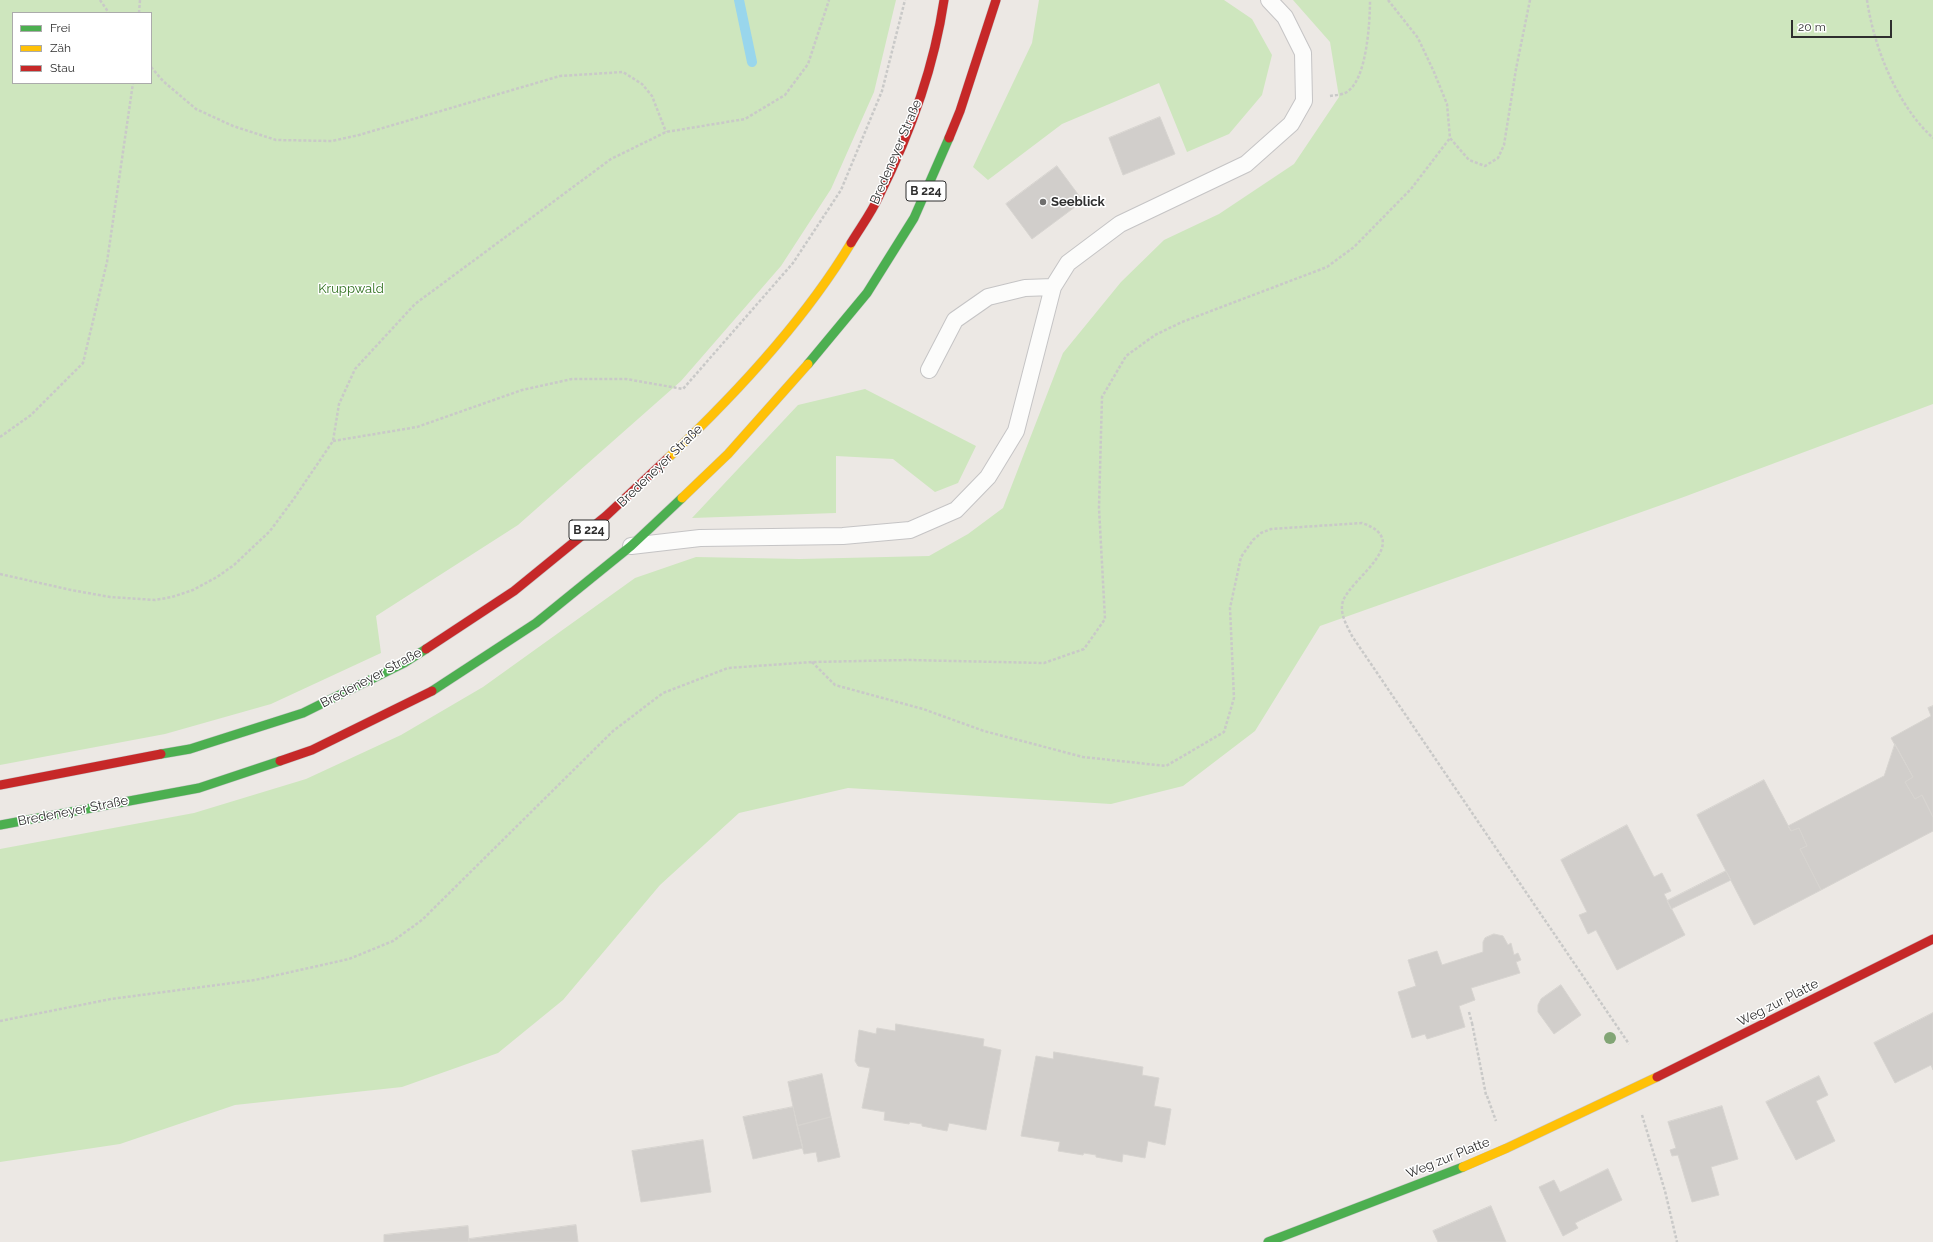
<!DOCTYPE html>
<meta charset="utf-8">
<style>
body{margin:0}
#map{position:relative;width:1933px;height:1242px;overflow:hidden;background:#ece8e4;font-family:Raleway,sans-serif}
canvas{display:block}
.legend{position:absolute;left:12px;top:12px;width:140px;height:72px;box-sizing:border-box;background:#fff;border:1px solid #ababab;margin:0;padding:5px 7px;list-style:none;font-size:12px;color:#2e2e2e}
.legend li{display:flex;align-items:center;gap:8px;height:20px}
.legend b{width:20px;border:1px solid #ababab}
.scale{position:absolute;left:1791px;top:20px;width:101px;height:18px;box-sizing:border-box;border:2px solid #2e2e2e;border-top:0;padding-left:5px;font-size:12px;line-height:14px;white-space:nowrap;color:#2e2e2e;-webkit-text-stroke:3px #fff;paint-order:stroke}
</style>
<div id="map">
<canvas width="1933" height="1242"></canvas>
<ul class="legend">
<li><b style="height:5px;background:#4caf50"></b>Frei</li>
<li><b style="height:5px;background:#ffc107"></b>Zäh</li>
<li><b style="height:5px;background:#c62828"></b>Stau</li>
</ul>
<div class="scale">20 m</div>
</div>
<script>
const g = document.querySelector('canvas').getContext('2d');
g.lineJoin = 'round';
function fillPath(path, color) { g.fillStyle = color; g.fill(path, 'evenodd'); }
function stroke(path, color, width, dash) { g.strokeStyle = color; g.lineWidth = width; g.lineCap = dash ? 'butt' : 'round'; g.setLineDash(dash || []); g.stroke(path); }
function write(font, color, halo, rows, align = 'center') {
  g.font = font + ' Raleway,sans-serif'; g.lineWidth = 3; g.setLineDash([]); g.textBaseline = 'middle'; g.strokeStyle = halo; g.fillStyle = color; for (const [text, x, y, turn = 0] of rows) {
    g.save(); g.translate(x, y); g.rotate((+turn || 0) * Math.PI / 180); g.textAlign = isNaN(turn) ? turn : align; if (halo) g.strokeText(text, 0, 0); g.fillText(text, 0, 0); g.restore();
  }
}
fillPath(new Path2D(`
 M0,0H896L874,92L831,189L781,266L681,381L518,525L376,616L381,653L271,704L165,734L0,765ZM13,13H151V83H13Z
 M1039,0H1224L1252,19L1272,55L1262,95L1229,134L1187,152L1159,83L1062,124L988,180L973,167L1032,43Z
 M1293,0H1933V404L1681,498L1320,626L1255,731L1183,786L1111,804L848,788L739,813L660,885L563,1000L498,1053L402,1087L235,1105L120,1144L0,1162V849L194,813L306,779L401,735L483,687L635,578L696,557L800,559L929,556L968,534L1003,508L1063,353L1121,282L1164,240L1219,214L1294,164L1339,97L1330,42Z
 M865,389L976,446L958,483L935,492L893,459L836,456V513L692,518L798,405Z`), '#cee6be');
stroke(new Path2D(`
 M739,0L752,62`), '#99d6ec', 10);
const building = new Path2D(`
 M1160,117L1175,154L1123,175L1109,138Z
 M1057,166L1083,201L1032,239L1006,204Z
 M1933,706V817L1922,795L1915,799L1905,782L1913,777L1891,738L1931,716L1928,708Z
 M1895,744L1913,777L1905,782L1915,799L1922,795L1933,817V831L1821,890L1800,849L1807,846L1799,828L1791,831L1788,826L1884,776Z
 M1764,780L1791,831L1799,828L1807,846L1800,849L1821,890L1754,925L1697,815Z
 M1627,825L1654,877L1662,873L1671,891L1664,894L1685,935L1617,970L1596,930L1588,934L1579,915L1587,912L1561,860Z
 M1726,871L1731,880L1671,909L1667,901Z
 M1494,934L1503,936L1508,945L1511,943L1514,955L1518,953L1521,960L1516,962L1520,973L1471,988L1475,1000L1459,1006L1465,1027L1427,1039L1425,1034L1412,1038L1398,992L1416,986L1408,960L1437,951L1442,965L1483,952V942L1485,938Z
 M1561,985L1581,1015L1554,1034L1538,1012V1005L1541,999Z
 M1933,1013V1070L1931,1065L1895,1083L1874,1043Z
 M896,1024L984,1039L983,1046L1001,1050L986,1130L949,1123L947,1131L922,1126V1124L910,1122L909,1124L884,1120L885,1112L862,1108L870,1068L858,1066L855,1061L859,1030L876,1034L877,1028L895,1031Z
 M1054,1052L1143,1067L1142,1075L1159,1078L1154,1106L1171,1109L1165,1145L1148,1141L1145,1158L1123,1154L1122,1162L1096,1157V1155L1084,1153L1083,1155L1058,1151L1060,1142L1021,1136L1036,1056L1053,1059Z
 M822,1074L831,1117L797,1126L788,1082Z
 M1819,1076L1828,1095L1816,1101L1835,1141L1796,1160L1766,1102Z
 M1722,1106L1738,1159L1711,1167L1719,1195L1692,1202L1678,1155L1672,1156L1670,1150L1676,1148L1668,1122Z
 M793,1107L803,1148L753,1159L743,1117Z
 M831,1117L840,1157L818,1162L816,1152L804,1154L797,1126Z
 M703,1140L711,1192L641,1202L632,1151Z
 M1608,1169L1622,1200L1575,1223L1578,1228L1563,1236L1539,1187L1554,1180L1560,1192Z
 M1491,1206L1506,1242H1438L1433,1231Z
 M576,1225L578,1242H469V1239Z
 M468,1226L469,1242H384V1235Z`);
fillPath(building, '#d1cecb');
stroke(building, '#d7d4d0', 1);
const lane = new Path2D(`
 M929,370L955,320L988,297L1025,288L1053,287
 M631,546L700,538L843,536L910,530L956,510L988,477L1016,431L1053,287L1068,263L1120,224L1246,164L1291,124L1304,101L1303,53L1285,17L1269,0`);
const fast = new Path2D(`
 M808,364L867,293L914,218L949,138
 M432,691L536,623L631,546L682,498
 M161,754L190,749L303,713L404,663L426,649
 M0,825L199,788L280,761
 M1268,1242L1463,1167`);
const slow = new Path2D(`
 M667,459C734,396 804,321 851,243
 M682,498L728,454L808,364
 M1463,1167L1507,1148L1657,1077`);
const jam = new Path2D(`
 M949,138L960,111L996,0
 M851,243C860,228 872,212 879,196C910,134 934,68 944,0
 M426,649L514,591L606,516L667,459
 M280,761L312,750L432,691
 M0,785L161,754
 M1657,1077L1933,939`);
stroke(lane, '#c5c4c5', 18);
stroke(fast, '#c5c4c5', 10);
stroke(slow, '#c5c4c5', 10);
stroke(jam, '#c5c4c5', 10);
stroke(new Path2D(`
 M100,0L109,13
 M1388,0L1418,38L1434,72L1447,104L1450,138L1469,160L1485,166L1498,158L1504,145L1516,69L1530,0
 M1867,0C1874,48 1897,105 1933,138
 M139,13L140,0
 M151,67L163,81L196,109L233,126L276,140L332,141L359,135L560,76L623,72L642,84L652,96L666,132
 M1330,96C1335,95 1341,95 1345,93C1367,83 1370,21 1370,0
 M0,437L31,415L83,363L107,262L133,83
 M333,441L417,427L522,390L572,379H626L683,389L793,263L841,190L882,91L905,0
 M0,574L71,590L110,597L155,600L172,597L193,590L217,577L234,565L270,531L293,500L333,441L339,404L355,369L415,304L611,159L666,132L745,119L785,95L808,64L829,0
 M812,662L835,685L923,709L984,731L1083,757L1166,766L1224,732L1234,698L1230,608L1241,557L1253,540L1261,533L1271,529L1362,523C1415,541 1351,578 1343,601C1339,613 1347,626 1352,636L1629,1044
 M1469,1012L1472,1023
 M0,1021L111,999L255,980L349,959L393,941L422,920L613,731L663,693L728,668L812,662L908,660L1044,663L1084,649L1105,619L1099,508L1102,397L1126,356L1155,335L1182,322L1327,267L1354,247L1411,189L1450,138
 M1472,1023L1486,1095
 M1487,1096L1496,1121
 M1642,1115L1665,1191L1677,1242`), '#c9c9c8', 2.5, [3, 2]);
stroke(lane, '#fcfcfb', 16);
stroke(fast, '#4caf50', 9);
stroke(slow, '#ffc107', 9);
stroke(jam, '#c62828', 9);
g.fillStyle = '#82a575';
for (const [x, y] of [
 [1610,1038]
]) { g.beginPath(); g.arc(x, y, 6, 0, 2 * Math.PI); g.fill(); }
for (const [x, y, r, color] of [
 [1043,202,4,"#706f6e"]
]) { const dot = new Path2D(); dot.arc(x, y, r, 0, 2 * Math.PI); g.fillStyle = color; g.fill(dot); stroke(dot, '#fff', 1.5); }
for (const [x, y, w] of [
 [926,191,40],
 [589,530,40]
]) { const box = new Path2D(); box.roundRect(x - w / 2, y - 10, w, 20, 3); g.fillStyle = '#fff'; g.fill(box); stroke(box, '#2e2e2e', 1); }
write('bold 12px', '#2e2e2e', null, [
 ["B 224",926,191],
 ["B 224",589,530]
]);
write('13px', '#2e2e2e', '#fff', [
 ["Bredeneyer Straße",896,152,-67],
 ["Bredeneyer Straße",660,466,-44],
 ["Bredeneyer Straße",371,678,-28],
 ["Bredeneyer Straße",73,811,-11],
 ["Weg zur Platte",1778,1003,-27],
 ["Weg zur Platte",1448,1158,-22]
]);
write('bold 13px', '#2e2e2e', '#fff', [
 ["Seeblick",1051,202]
], 'left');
write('13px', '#2c6e1b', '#fff', [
 ["Kruppwald",351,289]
]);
</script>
